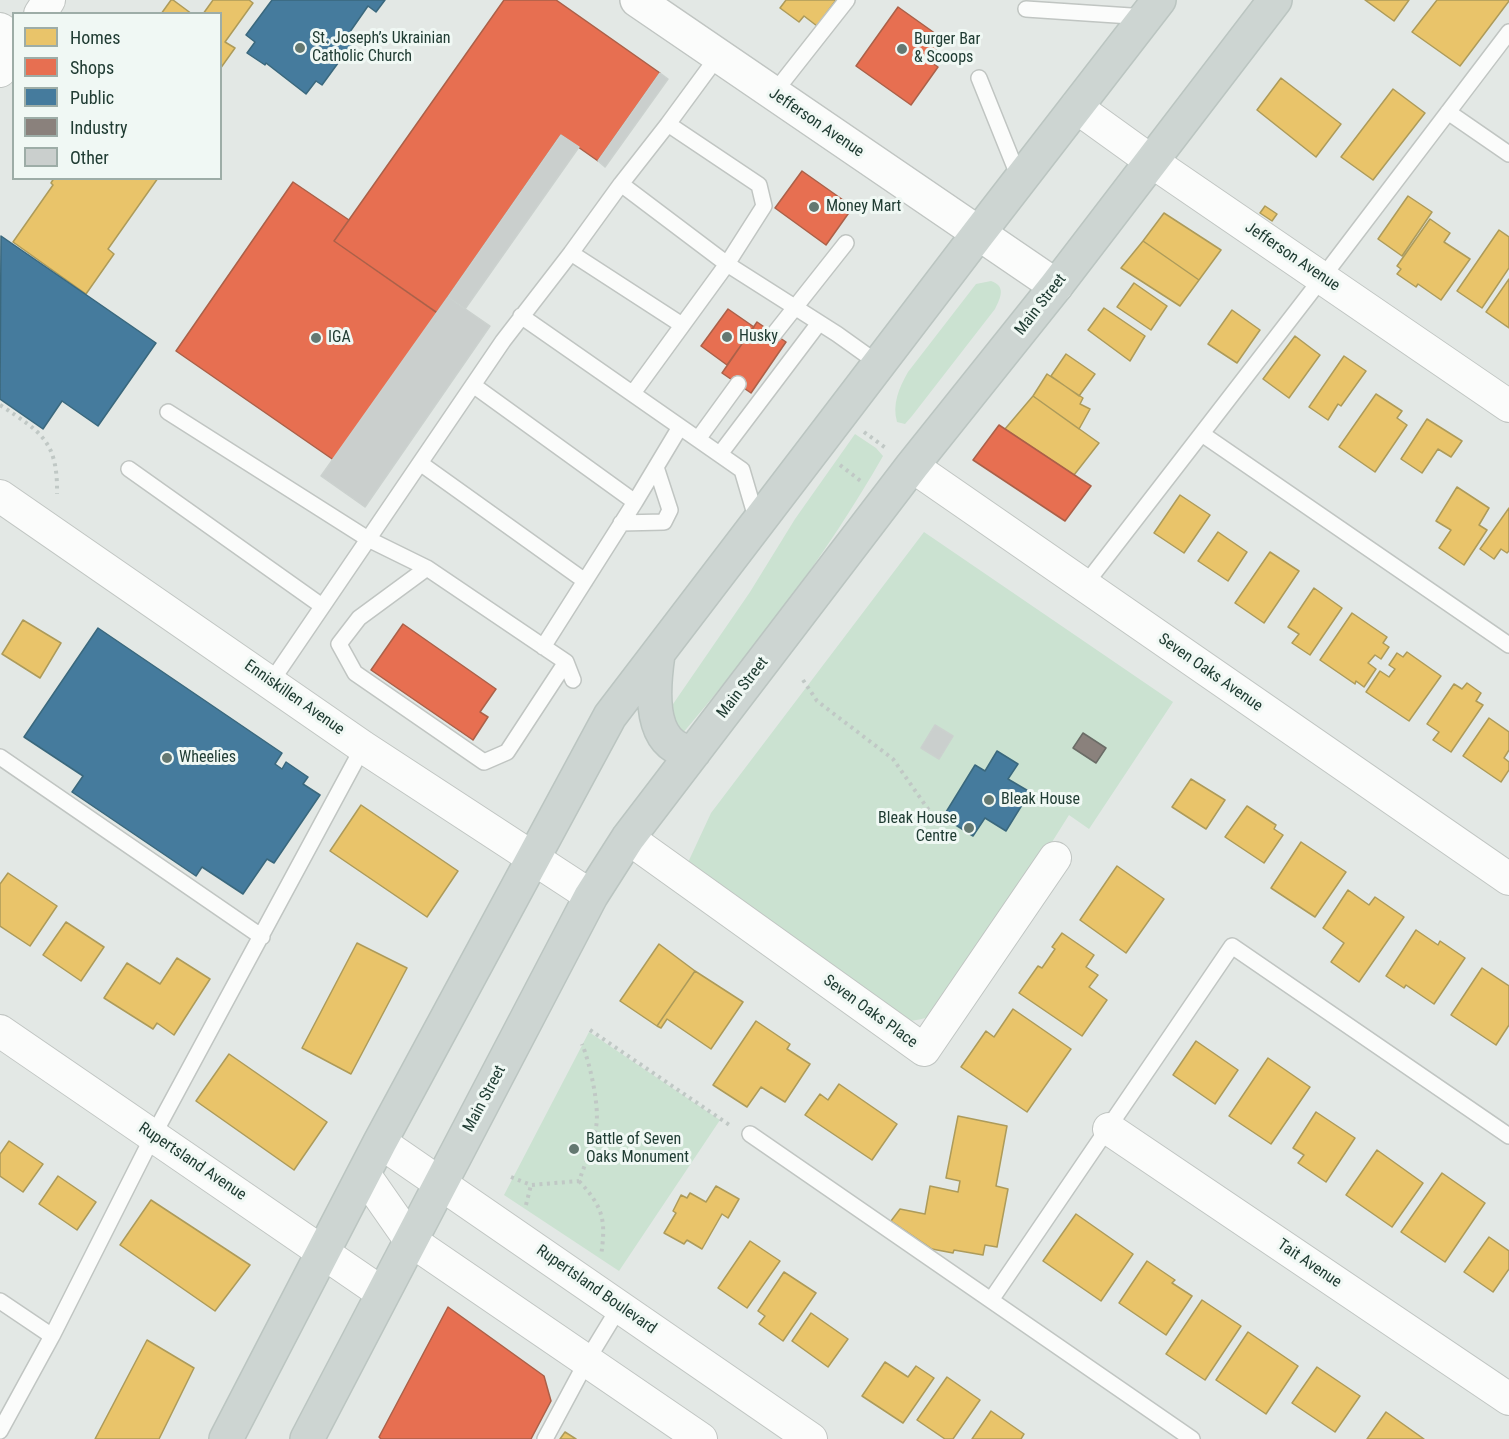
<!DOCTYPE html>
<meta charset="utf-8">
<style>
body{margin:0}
#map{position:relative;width:1509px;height:1439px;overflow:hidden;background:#e3e8e5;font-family:"Roboto Condensed",sans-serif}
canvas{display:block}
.legend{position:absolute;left:12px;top:12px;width:210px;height:168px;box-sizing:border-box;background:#f0f8f4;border:2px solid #9dada7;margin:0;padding:8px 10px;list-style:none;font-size:18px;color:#203c33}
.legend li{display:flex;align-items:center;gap:12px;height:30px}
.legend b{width:30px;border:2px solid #9dada7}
</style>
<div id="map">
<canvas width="1509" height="1439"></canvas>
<ul class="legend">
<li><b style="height:16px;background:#e9c46a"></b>Homes</li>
<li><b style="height:16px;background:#e76f51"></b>Shops</li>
<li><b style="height:16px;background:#457b9d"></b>Public</li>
<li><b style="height:16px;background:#8a817c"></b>Industry</li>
<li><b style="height:16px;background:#cacfcd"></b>Other</li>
</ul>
</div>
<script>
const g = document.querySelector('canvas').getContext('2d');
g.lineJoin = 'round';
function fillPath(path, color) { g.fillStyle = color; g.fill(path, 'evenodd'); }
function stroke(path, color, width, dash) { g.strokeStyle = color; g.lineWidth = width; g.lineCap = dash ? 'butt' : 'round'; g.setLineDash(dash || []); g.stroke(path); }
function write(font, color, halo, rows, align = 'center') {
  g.font = font + ' "Roboto Condensed",sans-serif'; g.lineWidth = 6; g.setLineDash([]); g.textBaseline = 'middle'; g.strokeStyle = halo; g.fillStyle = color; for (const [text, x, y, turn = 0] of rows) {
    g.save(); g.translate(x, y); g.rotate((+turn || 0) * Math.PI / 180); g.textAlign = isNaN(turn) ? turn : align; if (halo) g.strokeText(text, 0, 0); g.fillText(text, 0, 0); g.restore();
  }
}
fillPath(new Path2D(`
 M991,281C1006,286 1001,297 995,309L912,416L905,424L897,422C892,404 899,388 908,372L976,284Z
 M855,434L876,448L883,456C826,556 756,647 682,734L673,725L671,707L750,592L795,519Z
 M924,532L1173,702L1089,829L1069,815L952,1001C937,1015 926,1020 906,1021L684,871L711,813Z
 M589,1032L720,1120L619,1271L504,1195Z`), '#cbe2d1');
const homes = new Path2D(`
 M171,0H173L192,14H161Z
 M213,0H249L253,3L225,42L235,48L220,69V14H203Z
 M786,0H836L817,26L804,16L799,22L780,8Z
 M1365,0H1409L1394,21Z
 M1437,0H1509V1L1460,66L1412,32Z
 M1281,78L1341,124L1316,157L1257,110Z
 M1393,89L1425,113L1373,180L1341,157Z
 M54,178H158L108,249L114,254L86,294L13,242L53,185L51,183Z
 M1408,196L1432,212L1402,256L1378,239Z
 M1265,206L1277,214L1272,221L1260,213Z
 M1164,213L1221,250L1199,280L1143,241Z
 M1430,219L1450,233L1444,242L1470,259L1441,300L1418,284L1416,287L1397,274L1401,269L1397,266Z
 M1499,230L1509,237V268L1482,308L1457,291Z
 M1143,241L1199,280L1180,306L1121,268Z
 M1509,279V328L1486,312Z
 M1134,283L1167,306L1151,330L1117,307Z
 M1104,308L1145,336L1130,361L1088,330Z
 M1232,310L1260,330L1237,363L1208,344Z
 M1295,336L1320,355L1289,398L1263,379Z
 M1066,354L1095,374L1079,396L1051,376Z
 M1344,356L1366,371L1341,406L1338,404L1328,420L1309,407Z
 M1047,374L1083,398L1080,404L1090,409L1079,429L1033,396Z
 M1376,394L1402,411L1397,418L1407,425L1375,472L1339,447Z
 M1033,396L1099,443L1074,475L1005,429Z
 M1427,419L1462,441L1451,457L1438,449L1422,473L1401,459Z
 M1457,487L1489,508L1479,525L1487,530L1464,565L1439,548L1451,530L1436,521Z
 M1180,495L1210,515L1184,553L1154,533Z
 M1509,508V551L1507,553L1501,549L1494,559L1480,549Z
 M1218,532L1247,552L1228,581L1198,561Z
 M1270,552L1299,571L1264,623L1235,603Z
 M1314,588L1342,608L1310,655L1292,643L1299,634L1288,627Z
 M1352,613L1387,637L1383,643L1389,647L1381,659L1375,655L1368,663L1376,669L1364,687L1356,681L1355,684L1320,660Z
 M23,620L61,643L40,678L2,654Z
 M1407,652L1441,676L1409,721L1366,692L1380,671L1389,677L1395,669L1389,665L1397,653L1403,657Z
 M1467,683L1481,693L1476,701L1483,705L1451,752L1433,740L1439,732L1427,724L1454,684L1462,689Z
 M1489,718L1509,732V750L1504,758L1509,762V770L1501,782L1463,756Z
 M1191,779L1225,800L1206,829L1172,807Z
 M361,805L458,871L427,917L330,851Z
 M1247,806L1276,825L1274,829L1283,835L1264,863L1225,837Z
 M1301,842L1346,872L1315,917L1271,888Z
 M1117,866L1164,899L1126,953L1080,920Z
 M8,873L57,906L30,946L0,926V884Z
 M1348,890L1369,905L1375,897L1404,917L1359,982L1331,962L1344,943L1323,928Z
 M66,922L104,947L81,981L43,955Z
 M1416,930L1438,945L1440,941L1465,958L1434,1004L1406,985L1404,988L1386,976Z
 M1062,933L1094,955L1086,967L1098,975L1089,987L1107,1000L1082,1036L1019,993L1038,966L1042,968L1055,949L1052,947Z
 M357,943L407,968L351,1074L302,1048Z
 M659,944L695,971L657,1026L620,1001Z
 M177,958L210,979L174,1035L157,1023L153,1029L104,998L127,963L160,984Z
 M1482,968L1509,986V1025L1496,1045L1451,1015Z
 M695,971L743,1002L711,1049L667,1019L661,1028L657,1026Z
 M1013,1009L1071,1049L1027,1112L961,1067L986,1031L994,1037Z
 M756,1021L790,1044L787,1049L810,1064L785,1102L761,1087L747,1107L713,1085Z
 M1196,1041L1238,1070L1215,1104L1173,1075Z
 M229,1054L327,1122L294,1170L196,1101Z
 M1268,1058L1310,1087L1271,1144L1229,1116Z
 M839,1084L897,1124L872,1160L805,1115L820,1094L828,1100Z
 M1316,1112L1355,1138L1326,1182L1298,1163L1304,1155L1293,1148Z
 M958,1116L1007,1126L996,1186L1008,1189L997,1247L985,1245L983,1255L954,1250L953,1253L932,1249L891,1221L900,1209L925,1214L930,1186L958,1192L960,1181L946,1178Z
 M9,1141L43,1164L23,1192L0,1176V1154Z
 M1377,1150L1423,1183L1392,1227L1346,1195Z
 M1442,1173L1485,1203L1445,1262L1401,1232Z
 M58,1176L96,1202L77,1230L39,1204Z
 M716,1186L739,1199L728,1218L722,1214L702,1249L687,1240L684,1244L664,1233L676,1213L673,1211L681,1195L687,1198L690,1193L706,1202Z
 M151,1200L250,1265L215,1311L120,1245Z
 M1076,1214L1133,1254L1101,1301L1043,1261Z
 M1489,1237L1509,1251V1269L1493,1292L1464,1272Z
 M750,1241L780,1261L747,1308L718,1288Z
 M1147,1261L1175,1280L1172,1283L1192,1296L1166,1335L1119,1303Z
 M784,1272L816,1293L783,1341L759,1324L765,1316L758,1311Z
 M1202,1300L1241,1326L1205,1380L1166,1354Z
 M811,1313L848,1339L828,1367L792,1341Z
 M1248,1332L1298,1366L1266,1414L1216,1380Z
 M147,1340L194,1368L159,1439H95Z
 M885,1362L908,1377L916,1366L934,1378L903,1423L862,1396Z
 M1317,1367L1360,1396L1335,1432L1292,1403Z
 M947,1377L980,1400L953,1439H945L917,1420Z
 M991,1411L1024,1434L1021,1439H972Z
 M1386,1412L1424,1439H1367Z
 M565,1432L576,1439H560Z`);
fillPath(homes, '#e9c46a');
stroke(homes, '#ad9b5a', 1.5);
const shops = new Path2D(`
 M504,0H556L660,73L598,161L561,135L437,313L334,241Z
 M898,7L943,39L928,60L938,67L911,105L856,66Z
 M802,171L853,207L826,245L775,208Z
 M293,182L349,220L334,241L455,325L435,354L445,361L420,397L409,389L351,472L176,351Z
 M728,309L754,327L727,365L701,346Z
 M757,322L786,342L751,393L722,373Z
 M999,425L1091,486L1065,521L973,460Z
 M403,624L496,689L480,712L488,717L473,740L371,670Z
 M448,1307L544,1376L551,1401L531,1439H381L379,1437Z`);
fillPath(shops, '#e76f51');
stroke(shops, '#ab6048', 1.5);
const public = new Path2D(`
 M272,0H385L376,12L368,6L345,39L352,44L322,85L316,81L306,94L266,63L265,65L247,53L255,42L246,35Z
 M1,236L156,343L98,426L62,401L43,429L0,399Z
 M98,628L282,753L275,764L282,769L286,762L308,777L303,784L320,795L274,863L267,859L243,894L202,867L196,876L72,792L83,776L24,737Z
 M997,751L1018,764L1008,779L1030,792L1006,831L985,818L973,836L943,817L975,765L985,771Z`);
fillPath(public, '#457b9d');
stroke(public, '#3a687d', 1.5);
const industry = new Path2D(`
 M1083,733L1106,748L1096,763L1073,748Z`);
fillPath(industry, '#8a817c');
stroke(industry, '#6a6c66', 1.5);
const building = new Path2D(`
 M660,73L668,79L605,167L598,161Z
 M561,135L579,147L465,309L448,297Z
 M448,297L490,326L365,507L321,476Z
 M935,725L953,736L939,759L921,748Z`);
fillPath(building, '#cacfcd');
stroke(building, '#cbd1ce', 1.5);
const service = new Path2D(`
 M1026,9L1146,17
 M979,78L1020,180
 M773,94L847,0
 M1448,112L1509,154
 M621,184L727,264L837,334L879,364
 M571,253L682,325
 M521,316L742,470L757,521
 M774,334L846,243
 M473,385L635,502L543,647
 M633,393L727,264L764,206L759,185L668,124
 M168,412L368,539L427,568L566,662L573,680
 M1202,434L1509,645
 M698,439L738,384
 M720,454L819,323
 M420,463L585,581
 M129,469L322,606
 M635,502L680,427
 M621,523L664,522L670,510L656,467
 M427,568L359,618L339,644L355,673L484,762L507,752L566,662
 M1084,586L1322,278L1509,32
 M271,682L503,341L571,253L621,184L668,124L718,56
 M0,757L262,937
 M750,1134L1192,1439
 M991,1300L1232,946L1509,1136
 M0,1301L52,1336
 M0,1431L52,1336L153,1136L363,747
 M545,1439L589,1357L620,1306`);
const minor = new Path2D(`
 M40,14L49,0
 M0,29L14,38
 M0,71L14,51
 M1076,107L1151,161L1509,406
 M912,466L1509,879
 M0,496L363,747L591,896
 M628,838L924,1050L1055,858
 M0,1031L382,1293
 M1109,1129L1509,1399
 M380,1142L811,1439
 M364,1174L410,1240L701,1439`);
const tertiary = new Path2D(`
 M637,0L1056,286`);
const primary = new Path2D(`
 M658,654C654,681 647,735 680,749C684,751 690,751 694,752
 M226,1439L380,1142L610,716L978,234L1159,0
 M307,1439L591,896L628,838L912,466L1056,286L1275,0`);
stroke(service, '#c0c5c2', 18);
stroke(minor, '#c0c5c2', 34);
stroke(tertiary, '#c0c5c2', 36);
stroke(primary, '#bbc5c1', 36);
stroke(new Path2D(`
 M0,405C41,432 58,441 57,494
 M864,432L887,449
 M840,465L862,482
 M803,680L817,701L893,759L935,819
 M590,1030L731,1126
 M511,1177L531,1185L579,1181C585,1164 593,1145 596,1127C600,1108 590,1063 582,1044
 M579,1181C604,1208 606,1221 601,1256
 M526,1205L531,1185`), '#c0c8c5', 4, [3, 4.5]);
stroke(service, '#fbfcfb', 15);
stroke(minor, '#fbfcfb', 32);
stroke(tertiary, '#fbfcfb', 33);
stroke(primary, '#cdd5d2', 33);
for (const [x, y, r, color] of [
 [300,48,6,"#647871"],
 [902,49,6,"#647871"],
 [814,207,6,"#647871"],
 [727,337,6,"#647871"],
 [316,338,6,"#647871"],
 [167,758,6,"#647871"],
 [989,800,6,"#647871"],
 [969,828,6,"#647871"],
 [574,1149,6,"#647871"]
]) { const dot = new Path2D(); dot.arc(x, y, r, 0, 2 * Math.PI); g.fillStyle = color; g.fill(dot); stroke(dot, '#f0f8f4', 2); }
write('16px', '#203c33', '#f0f8f4', [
 ["St. Joseph’s Ukrainian",312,39],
 ["Catholic Church",312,57],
 ["Burger Bar",914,40],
 ["& Scoops",914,58],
 ["Money Mart",826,207],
 ["Husky",739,337],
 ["IGA",328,338],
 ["Wheelies",179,758],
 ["Bleak House",1001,800],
 ["Bleak House",957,819,"right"],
 ["Centre",957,837,"right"],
 ["Battle of Seven",586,1140],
 ["Oaks Monument",586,1158]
], 'left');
write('16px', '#203c33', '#f0f8f4', [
 ["Jefferson Avenue",816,123,34],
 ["Jefferson Avenue",1292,257,34],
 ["Main Street",1041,305,-52],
 ["Seven Oaks Avenue",1210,673,35],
 ["Main Street",743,688,-52],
 ["Enniskillen Avenue",294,698,35],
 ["Seven Oaks Place",870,1012,36],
 ["Main Street",485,1099,-62],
 ["Rupertsland Avenue",192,1162,34],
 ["Tait Avenue",1309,1264,34],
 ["Rupertsland Boulevard",596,1290,35]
]);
</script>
